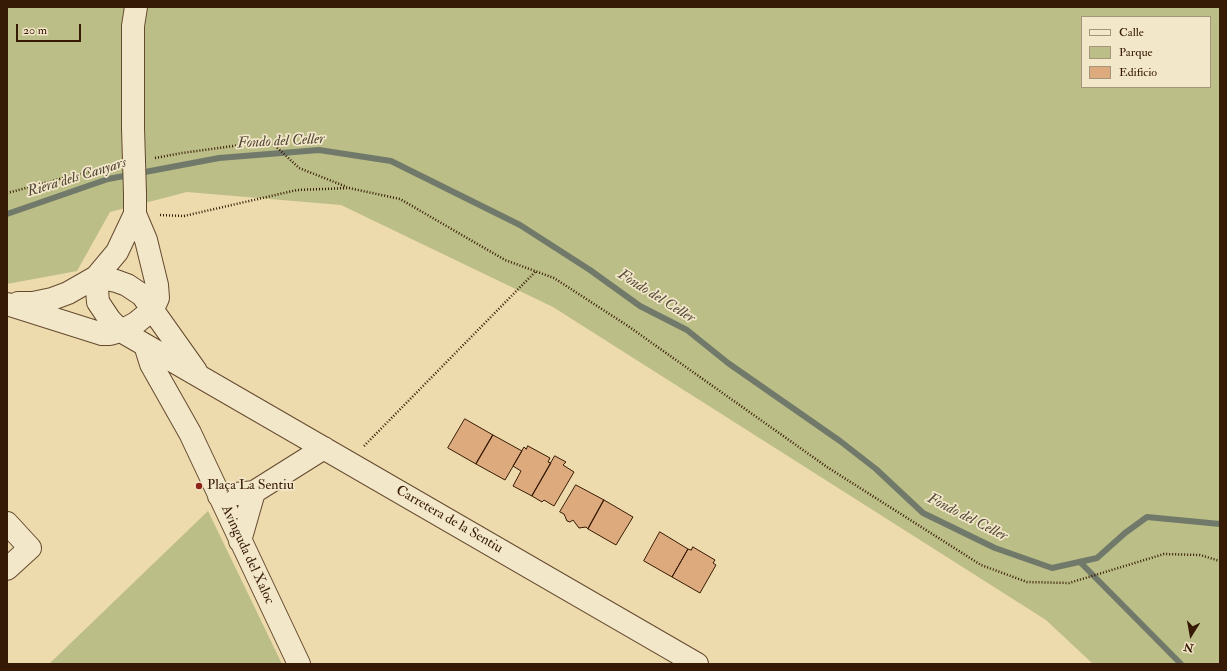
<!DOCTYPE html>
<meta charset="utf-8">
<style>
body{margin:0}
#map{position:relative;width:1227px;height:671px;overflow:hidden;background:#eddaad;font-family:"IM FELL Double Pica",serif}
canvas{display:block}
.frame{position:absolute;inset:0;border:8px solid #361a05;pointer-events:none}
.legend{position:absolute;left:1081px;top:16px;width:130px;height:72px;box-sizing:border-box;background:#f3e7ca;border:1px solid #a7957b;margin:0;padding:5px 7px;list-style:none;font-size:12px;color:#361a05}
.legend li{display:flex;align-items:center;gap:8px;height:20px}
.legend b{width:20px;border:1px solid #a7957b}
.north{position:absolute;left:1171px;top:615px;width:40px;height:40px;-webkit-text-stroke:3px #f3e7ca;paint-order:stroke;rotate:191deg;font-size:11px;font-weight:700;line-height:16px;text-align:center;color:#361a05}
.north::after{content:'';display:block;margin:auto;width:14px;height:18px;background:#361a05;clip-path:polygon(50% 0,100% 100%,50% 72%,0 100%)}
.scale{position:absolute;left:16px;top:24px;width:65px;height:18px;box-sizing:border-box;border:2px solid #361a05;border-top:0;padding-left:5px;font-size:12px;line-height:14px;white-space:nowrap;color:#361a05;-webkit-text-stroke:3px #f3e7ca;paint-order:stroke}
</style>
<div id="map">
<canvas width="1227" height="671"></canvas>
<div class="frame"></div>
<ul class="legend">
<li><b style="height:5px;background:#f3e7ca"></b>Calle</li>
<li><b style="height:11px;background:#bcbe87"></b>Parque</li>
<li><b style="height:11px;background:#ddaa7d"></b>Edificio</li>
</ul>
<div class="north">N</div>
<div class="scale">20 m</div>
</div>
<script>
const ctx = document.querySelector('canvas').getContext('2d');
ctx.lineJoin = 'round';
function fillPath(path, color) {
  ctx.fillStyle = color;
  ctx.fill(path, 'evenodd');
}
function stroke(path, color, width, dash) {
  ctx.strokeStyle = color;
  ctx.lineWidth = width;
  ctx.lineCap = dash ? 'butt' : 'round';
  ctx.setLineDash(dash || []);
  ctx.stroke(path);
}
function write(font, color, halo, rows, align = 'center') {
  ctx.font = font + ' "IM FELL Double Pica",serif';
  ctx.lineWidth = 3.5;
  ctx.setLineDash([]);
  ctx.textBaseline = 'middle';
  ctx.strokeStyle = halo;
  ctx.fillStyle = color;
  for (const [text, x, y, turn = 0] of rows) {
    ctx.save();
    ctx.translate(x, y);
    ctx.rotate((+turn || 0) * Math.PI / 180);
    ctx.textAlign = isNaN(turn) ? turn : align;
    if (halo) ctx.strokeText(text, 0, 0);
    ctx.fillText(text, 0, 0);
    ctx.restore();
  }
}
const green = new Path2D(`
 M7 7H1220V664H1093L1046 620 553 307 341 205 187 192 110 212 77 271 7 284ZM1082 17H1210V87H1082Z
 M208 511 282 664H49Z`);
const stream = new Path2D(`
 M7 214 108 179 219 158 319 150 391 161 520 225 590 270 640 306 687 330 728 363 840 441 876 469 923 513 995 548 1052 568 1097 558 1125 533 1147 517 1220 524
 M1080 562 1181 664`);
const building = new Path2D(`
 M465 419 493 435 476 464 448 448Z
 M493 435 522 451 505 480 476 464Z
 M528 446 550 458 548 462 551 463 532 496 513 486 521 471 513 466 524 447 526 449Z
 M555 456 566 462 563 465 574 472 554 506 544 500 542 502 532 496Z
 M576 485 604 500 588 529 586 527 579 528 573 520 570 522 567 521 564 514 560 512Z
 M604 500 633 517 616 545 588 529Z
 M660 532 688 549 672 577 644 561Z
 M693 547 715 560 713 563 716 565 700 593 672 577 688 549 691 550Z`);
const path = new Path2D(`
 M155 158 182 153 270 141 299 168 347 187
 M7 193 60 179 113 167
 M160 215 184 216 297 190 349 188 400 199 505 260 554 278 628 326 827 467 981 565 1027 582 1069 583 1164 554 1200 555 1220 561
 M364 446 536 271`);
const street = new Path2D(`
 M133 128V26L136 7
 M96 277 98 302 110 320 121 331 697 664
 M96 277 116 281 127 285 142 295 196 371
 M18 303H33L52 299 68 293 96 277 117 252 135 214
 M7 304 102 334H110L121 331 136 323 153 309 158 298 157 285 146 240 135 214V194
 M145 345 151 364 190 433 299 664
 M219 496 254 492 324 448
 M7 523 30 548 7 569
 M240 541 254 492`);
const streetBridge = new Path2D(`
 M133 128 135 194`);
const markers = [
 [199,486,4,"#8f2418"]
];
const poiNames = [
 ["Plaça La Sentiu",207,486]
];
const streetNames = [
 ["Carretera de la Sentiu",449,520,30],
 ["Avinguda del Xaloc",247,555,65]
];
const waterNames = [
 ["Fondo del Celler",281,142,-3],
 ["Riera dels Canyars",77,178,-17],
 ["Fondo del Celler",656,297,32],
 ["Fondo del Celler",967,518,27]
];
fillPath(green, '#bcbe87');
stroke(stream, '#717a6a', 6);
fillPath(building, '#ddaa7d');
stroke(building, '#361a05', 1);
stroke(street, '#644a2f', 24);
stroke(path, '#361a05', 2.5, [1, 2]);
stroke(street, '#f3e7ca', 22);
stroke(streetBridge, '#644a2f', 24, []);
stroke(streetBridge, '#f3e7ca', 22);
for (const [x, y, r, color] of markers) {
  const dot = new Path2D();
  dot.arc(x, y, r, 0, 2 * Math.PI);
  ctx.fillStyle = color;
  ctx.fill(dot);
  stroke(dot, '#f3e7ca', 1.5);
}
write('14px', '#361a05', '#f3e7ca', poiNames, 'left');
write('14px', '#361a05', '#f3e7ca', streetNames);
write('italic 15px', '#544a38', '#f3e7ca', waterNames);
</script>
